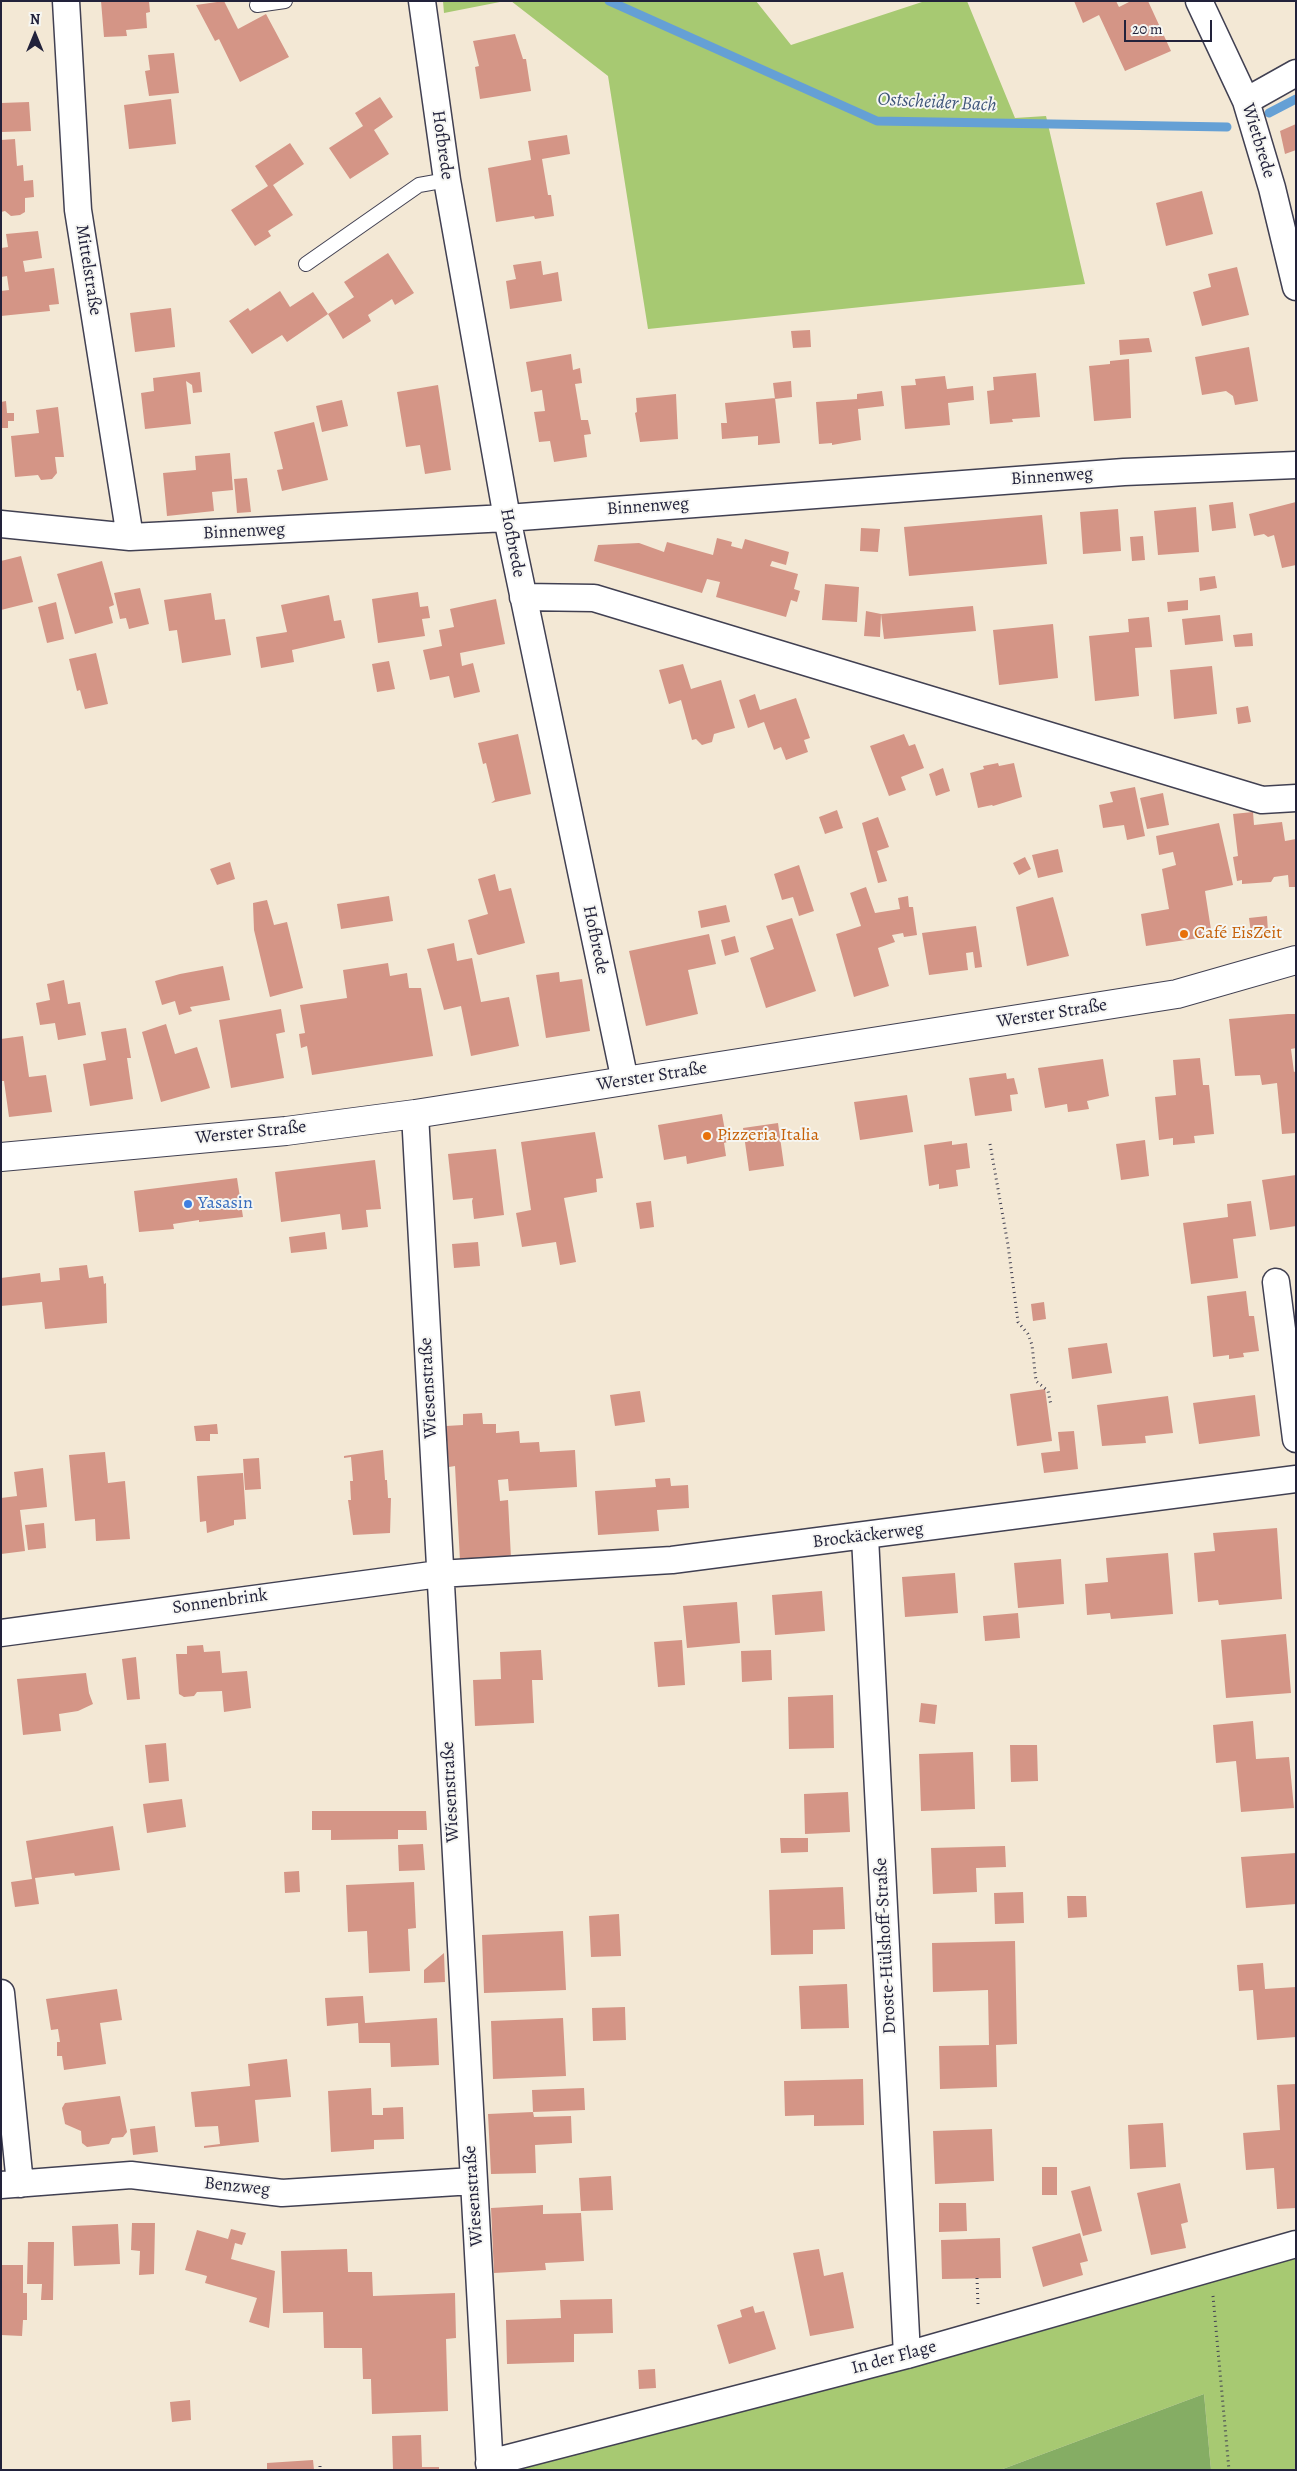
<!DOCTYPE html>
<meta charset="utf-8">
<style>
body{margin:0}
#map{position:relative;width:1297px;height:2471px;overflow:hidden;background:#f3e8d5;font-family:Alegreya,serif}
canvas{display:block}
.frame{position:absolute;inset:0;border:2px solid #22223b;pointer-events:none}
.north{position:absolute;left:10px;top:10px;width:50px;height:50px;-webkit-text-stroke:4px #f6f6f2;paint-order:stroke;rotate:0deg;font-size:14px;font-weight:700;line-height:20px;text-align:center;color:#22223b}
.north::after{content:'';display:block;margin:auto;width:18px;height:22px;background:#22223b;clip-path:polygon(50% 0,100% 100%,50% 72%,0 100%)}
.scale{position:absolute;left:1124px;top:20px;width:88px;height:22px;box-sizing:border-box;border:2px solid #22223b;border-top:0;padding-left:6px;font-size:15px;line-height:18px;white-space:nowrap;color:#22223b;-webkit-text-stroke:4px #f6f6f2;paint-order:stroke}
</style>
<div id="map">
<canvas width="1297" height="2471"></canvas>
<div class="frame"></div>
<div class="north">N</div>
<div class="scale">20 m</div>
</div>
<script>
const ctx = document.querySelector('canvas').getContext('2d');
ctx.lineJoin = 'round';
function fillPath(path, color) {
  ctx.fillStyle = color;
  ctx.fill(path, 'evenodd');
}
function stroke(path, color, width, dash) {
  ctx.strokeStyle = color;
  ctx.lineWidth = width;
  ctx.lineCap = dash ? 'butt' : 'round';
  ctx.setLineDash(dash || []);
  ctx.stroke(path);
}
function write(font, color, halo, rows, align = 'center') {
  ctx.font = font + ' Alegreya,serif';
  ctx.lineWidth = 4;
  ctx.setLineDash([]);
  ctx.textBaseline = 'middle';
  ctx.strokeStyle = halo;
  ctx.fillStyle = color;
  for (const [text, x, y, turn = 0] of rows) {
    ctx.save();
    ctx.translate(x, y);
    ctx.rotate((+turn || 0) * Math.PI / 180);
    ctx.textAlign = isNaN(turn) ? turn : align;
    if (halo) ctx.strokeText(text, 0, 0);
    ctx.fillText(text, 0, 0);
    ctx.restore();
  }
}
const green = new Path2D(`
 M443 1H505L444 13Z
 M511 1H756L791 45 925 1H967L1015 118 1046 116 1085 284 648 329 608 76Z
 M1296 2251V2470H1211L1204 2394 1000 2470H492Z`);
const forest = new Path2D(`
 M1204 2394 1211 2470H1000Z`);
const stream = new Path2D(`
 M609 1 877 121 1227 127
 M1269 113 1296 99`);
const building = new Path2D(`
 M101 1H149L150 12 146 13 147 28 126 30 127 36 104 37Z
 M224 1 238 29 266 14 289 57 240 82 219 39 215 41 196 5Z
 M1074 1H1116L1119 7 1131 1H1148L1171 51 1125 71 1099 15 1083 23Z
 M515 34 523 59H526L531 91 480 99 475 67 479 66 473 41Z
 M174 53 179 93 149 96 145 71 150 70 148 55Z
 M380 97 393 117 374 130 389 154 350 179 329 148 363 126 355 113Z
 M171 99 176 144 129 149 124 105Z
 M29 102 31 131 2 132 1 103Z
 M1296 124V150L1285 154 1280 131Z
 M567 135 570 154 542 159 548 195H551L554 216 535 219 534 216 496 222 488 168 531 160 528 141Z
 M15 139 17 166 23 165 24 181 33 180 34 197 25 198V212L20 215 11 216 5 211 1 212V140Z
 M290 143 304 164 273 185 293 215 268 231 271 236 255 246 231 210 268 186 255 166Z
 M1202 191 1213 234 1166 246 1156 203Z
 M38 231 42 258 23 261 25 272 54 268 59 304 49 305 50 311 1 316V291L9 290 7 276 1 277V248L8 247 6 234Z
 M388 253 414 293 395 305 392 299 368 315 371 321 343 339 328 314 354 297 344 282Z
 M541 261 543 275 558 272 562 301 510 309 506 281 516 279 513 265Z
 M1237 267 1249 315 1202 326 1193 292 1211 287 1208 274Z
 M280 291 290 307 313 292 328 314 287 342 282 335 252 354 229 321 248 308 250 311Z
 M171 308 175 347 135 352 130 313Z
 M810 330 811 347 793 348 791 331Z
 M1149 338 1152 352 1120 355 1119 340Z
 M1249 347 1258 401 1235 405 1233 396 1226 391 1202 395 1195 357Z
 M571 354 573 370 580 368 582 383 575 384 581 420H588L591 434 584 435 587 457 554 462 550 441 539 442 534 412 545 411 542 390 531 392 526 362Z
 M1129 359 1131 418 1094 421 1089 366 1110 364V361Z
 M200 372 202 392 193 393 192 385 186 381 191 424 145 429 141 393 154 391 153 378Z
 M1036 373 1040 417 1012 419 1013 422 990 424 987 391 994 390 993 377Z
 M945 376 947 389 973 386 974 400 948 403 950 425 905 429 901 386 916 385 915 379Z
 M791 381 792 397 775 399 773 383Z
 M438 385 451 470 425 474 420 445 406 447 397 392Z
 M882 391 884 406 858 409 861 440 832 445V443L819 444 816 402 857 399V394Z
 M676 394 678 439 640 442 635 413 637 412 636 398Z
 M775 398 780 443 758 445V436L722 439 721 423H727L725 403Z
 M342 400 348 426 322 432 316 406Z
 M6 401 7 413H14V421H8V428H1V402Z
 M58 407 64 457H55L57 473 52 479 41 480 38 475 15 477 11 436 39 433 36 410Z
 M314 422 328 480 282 491 277 470 283 469 274 432Z
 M230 453 233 490 212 492 214 511 167 516 163 473 196 470 195 456Z
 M247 478 251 512 237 513 234 479Z
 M1233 502 1236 528 1212 531 1209 505Z
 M1296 502V565L1282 568 1274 535 1268 537 1264 534 1254 536 1249 514Z
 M1196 507 1199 552 1158 555 1154 511Z
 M1118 509 1121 551 1083 554 1080 512Z
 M1042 515 1047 564 909 576 904 527Z
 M861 528 880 529 878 552 860 551Z
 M1143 536 1145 560 1132 561 1130 537Z
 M717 538 732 542 731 546 742 549 745 539 789 552 786 565 772 561 770 566 798 574 794 589 800 591 797 602 791 600 786 617 716 597 720 582 707 579 702 593 594 561 598 545 639 543 664 552 667 542 713 555Z
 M21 556 33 602 1 610V561Z
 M102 561 114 605 109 607 113 623 75 634 57 574Z
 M1215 576 1217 588 1200 591 1199 578Z
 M825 584 859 587 857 622 822 620Z
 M140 588 149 624 129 629 126 618 120 619 114 593Z
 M418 592 420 607 428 606 430 618 422 619 425 636 378 643 372 599Z
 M211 593 215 620 225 619 231 655 182 663 177 630 169 631 164 600Z
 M329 595 334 621 341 620 345 638 292 650 294 662 261 668 256 637 287 632 281 605Z
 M496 599 505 644 460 653 462 666 473 663 480 692 454 698 449 676 430 680 423 650 442 646 439 630 454 627 450 609Z
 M1188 600V610L1168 612 1167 602Z
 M56 602 64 639 47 643 38 607Z
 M973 606 976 631 884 639 881 614 880 637 864 636 866 611 881 614Z
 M1220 615 1223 641 1185 645 1182 619Z
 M1149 617 1152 647 1135 648 1139 696 1095 701 1089 636 1129 632 1128 619Z
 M1053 624 1058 678 999 685 993 630Z
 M1252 633 1253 646 1235 647 1233 635Z
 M96 653 108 704 85 709 80 690 77 691 69 659Z
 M389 661 395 689 377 692 372 664Z
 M683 664 691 689 721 680 735 728 714 734 712 742 702 745 696 739 692 740 681 700 669 704 659 670Z
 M1212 666 1217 714 1174 719 1170 670Z
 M755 694 760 710 796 698 810 738 804 740 808 752 786 760 781 747 774 750 764 722 748 728 739 700Z
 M1248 706 1251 722 1238 724 1236 708Z
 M518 734 531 794 491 803 495 800 486 763 483 764 478 743Z
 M904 734 909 746 915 744 924 768 901 777 906 790 889 796 870 746Z
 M998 763 999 766 1014 763 1022 797 993 806 992 805 978 808 970 773 984 769 983 766Z
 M943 768 950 791 936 796 929 774Z
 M1135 787 1145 836 1127 840 1124 825 1103 828 1099 805 1113 802 1110 792Z
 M1163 793 1169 825 1147 829 1140 798Z
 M837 810 843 828 825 834 819 817Z
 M1253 812 1254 825 1282 822 1285 841 1296 839V887H1289L1288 875 1274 877 1271 882 1242 884V880L1237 881 1233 857 1238 856 1233 814Z
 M878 817 889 847 877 851 887 881 878 883 862 823Z
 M1219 823 1233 885 1205 891 1212 936 1146 946 1141 914 1169 909 1162 869 1176 865 1173 852 1159 855 1156 836Z
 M1058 849 1063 872 1038 878 1032 855Z
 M1025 857 1031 869 1019 875 1013 863Z
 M230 862 235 879 217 885 210 869Z
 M799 865 814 911 799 916 793 897 782 900 774 874Z
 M495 874 499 891 511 888 525 943 479 955 477 954 468 920 488 914 478 879Z
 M866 887 875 913 900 909 898 898 908 896 909 907H913L917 935 904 937 903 933 892 935 895 942 878 948 889 986 854 997 836 934 861 926 850 893Z
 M389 896 393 921 341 929 337 904Z
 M1053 897 1069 956 1027 966 1016 907Z
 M267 900 274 925 287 922 303 988 270 997 254 930 253 903Z
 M726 905 730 922 701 928 698 911Z
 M1267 916 1268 932 1251 933 1249 918Z
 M792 918 816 991 766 1008 750 958 774 949 766 926Z
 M976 926 982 967 975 968 973 952 966 953 968 970 929 975 922 933Z
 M709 934 716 964 688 970 698 1014 646 1026 629 951Z
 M735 936 739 952 725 956 721 940Z
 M454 943 457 961 472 958 481 1002 509 997 519 1046 471 1056 461 1006 444 1010 427 949Z
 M388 963 390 976 407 973 409 988H421L433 1056 312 1075 307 1046 301 1048 299 1034 305 1033 300 1005 347 998 343 970Z
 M223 966 230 1000 190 1007 192 1011 179 1015 175 1001 162 1005 155 981 180 974Z
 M559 972 560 982 582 979 590 1031 546 1038 536 975Z
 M64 980 68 1004 80 1002 86 1035 58 1040 55 1023 40 1025 36 1003 50 1000 47 984Z
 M281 1009 285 1032 276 1034 284 1078 231 1088 219 1020Z
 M1288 1014H1296V1048L1291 1049 1294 1072 1296 1071V1133L1282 1134 1277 1083 1262 1085 1260 1075 1235 1076 1229 1019Z
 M166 1024 175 1054 197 1047 210 1088 161 1102 142 1032Z
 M126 1028 131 1058H127L133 1099 90 1106 83 1064 106 1060 101 1032Z
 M23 1036 29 1077 46 1075 52 1112 9 1117 4 1081H1V1039Z
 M1200 1058 1203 1085H1209L1214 1134 1194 1136 1195 1143 1173 1145V1138L1159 1140 1155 1097 1176 1095 1173 1060Z
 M1103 1059 1109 1096 1087 1101 1089 1109 1068 1112 1067 1104 1045 1108 1038 1068Z
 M1006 1073 1007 1079 1014 1078 1018 1094 1010 1095 1012 1111 975 1116 969 1078Z
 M907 1095 913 1132 860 1140 854 1102Z
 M722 1114 727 1142 724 1143 726 1156 687 1164 686 1156 664 1160 658 1125Z
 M778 1123 784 1166 749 1171 743 1128Z
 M595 1132 603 1178 596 1179 597 1192 564 1198 576 1262 560 1265 556 1242 522 1247 516 1213 531 1210 521 1142Z
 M1145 1140 1149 1176 1121 1180 1116 1144Z
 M952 1141V1145L967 1143 970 1168 956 1170 958 1186 939 1189V1184L929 1186 924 1145Z
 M496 1149 504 1215 474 1219 472 1201 473 1198 453 1200 448 1154Z
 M375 1160 381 1209 366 1210 368 1227 342 1230 340 1214 281 1222 275 1172Z
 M1296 1175V1226L1270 1230 1262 1180Z
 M237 1178 243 1217 199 1222V1220L173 1224 174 1229 139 1232 134 1191Z
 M651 1201 654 1227 640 1229 636 1203Z
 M1251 1201 1256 1236 1233 1239 1238 1278 1191 1284 1183 1223 1228 1217 1227 1204Z
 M325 1232 327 1249 291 1253 289 1237Z
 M478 1242 480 1266 454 1268 452 1244Z
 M87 1265 89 1278 103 1276 104 1284 106 1283 107 1323 45 1329 42 1302 1 1306V1278L40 1273 41 1282 60 1280 59 1268Z
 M1246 1291 1249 1316H1254L1259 1351 1243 1353 1244 1357 1229 1359V1355L1213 1357 1207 1296Z
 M1044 1302 1046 1319 1033 1321 1031 1304Z
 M1107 1343 1112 1373 1072 1379 1068 1348Z
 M1045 1389 1052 1441 1017 1446 1010 1394Z
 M640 1391 645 1422 615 1426 610 1395Z
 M1255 1395 1260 1436 1199 1444 1193 1403Z
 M1168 1396 1173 1433 1145 1436 1146 1443 1102 1446 1097 1405Z
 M482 1413 483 1424H496V1433L519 1431 520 1443 539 1442 540 1452 575 1450 577 1487 509 1491 508 1479 498 1480 500 1501 508 1500 511 1558 460 1561 455 1466 449 1467 446 1426 463 1425V1414Z
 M217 1424 218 1434H210V1441H196L194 1426Z
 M1074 1431 1078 1469 1044 1473 1041 1453 1060 1451 1058 1432Z
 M383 1450 385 1480H387L388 1498H391L390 1533 353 1535 348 1500H351L350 1481H353L351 1457 344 1458V1456Z
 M105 1452 108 1483 125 1481 130 1539 96 1541 95 1519 75 1521 69 1455Z
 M259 1458 261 1489 245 1490 243 1459Z
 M43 1468 47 1507 20 1510 25 1551 1 1554V1498L17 1496 14 1472Z
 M243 1473 246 1519 234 1520V1525L207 1533 206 1521 200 1522 197 1476Z
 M670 1478 671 1486 688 1485 689 1508 657 1510 659 1531 598 1535 595 1491 656 1487 655 1479Z
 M44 1523 46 1548 28 1550 25 1525Z
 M1277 1528 1282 1599 1219 1605 1218 1600 1198 1602 1194 1553 1215 1551 1213 1533Z
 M1168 1553 1173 1614 1111 1619 1110 1613 1087 1615 1085 1584 1108 1582 1106 1558Z
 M1061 1559 1064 1604 1018 1608 1014 1563Z
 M955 1573 958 1613 905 1617 902 1577Z
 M822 1591 825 1631 775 1635 772 1595Z
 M737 1602 740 1643 687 1648 683 1606Z
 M1018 1613 1020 1638 985 1641 983 1616Z
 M1286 1634 1291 1693 1226 1698 1221 1640Z
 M682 1640 685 1685 658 1687 654 1642Z
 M203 1645 204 1652 220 1651 222 1673 247 1671 251 1708 224 1712 222 1691 197 1692 194 1696 184 1697 179 1694 176 1654H187V1646Z
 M541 1650 543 1680H532L534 1723 475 1726 473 1680 501 1679 500 1652Z
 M771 1650 772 1680 742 1682 741 1651Z
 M136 1657 140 1699 127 1700 122 1659Z
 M86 1673 89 1693 93 1704 78 1711 59 1714 61 1731 23 1735 17 1679Z
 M833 1695 834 1748 789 1749 788 1697Z
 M921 1703 937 1705 935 1724 919 1722Z
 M1253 1721 1256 1759 1289 1757 1294 1808 1241 1812 1236 1761 1216 1763 1213 1725Z
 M166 1743 169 1781 149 1783 145 1745Z
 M1010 1745H1037L1038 1781 1011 1782Z
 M973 1752 975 1809 921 1811 919 1754Z
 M848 1792 850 1832 805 1834 804 1794Z
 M182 1799 186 1827 147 1833 143 1804Z
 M312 1811H426L427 1830H398V1839L331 1840V1830H312Z
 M113 1826 120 1870 75 1876 74 1873 35 1878 39 1904 15 1907 11 1882 32 1879 26 1841Z
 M780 1838H808V1852L781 1853Z
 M423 1844 425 1870 399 1871 398 1845Z
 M1005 1846 1006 1867 976 1868 977 1892 933 1894 931 1848Z
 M1296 1853V1904L1246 1908 1241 1857Z
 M299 1871 300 1892 285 1893 284 1872Z
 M414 1882 416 1928 408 1929 410 1971 369 1973 367 1931 348 1932 346 1885Z
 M843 1887 845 1929 813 1930V1954L771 1955 769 1890Z
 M1023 1892 1024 1923 995 1924 994 1893Z
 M1067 1896H1086L1087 1917 1068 1918Z
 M619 1914 621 1956 591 1957 589 1916Z
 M563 1931 566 1990 484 1993 482 1935Z
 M1015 1941 1017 2044 996 2045 997 2087 940 2089 939 2046 989 2045 988 1990 933 1992 932 1943Z
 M444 1953 445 1982 424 1983V1970Z
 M1263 1963 1265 1989 1296 1987V2037L1257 2040 1253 1990 1239 1991 1237 1965Z
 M847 1984 849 2028 801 2029 799 1986Z
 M117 1989 122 2020 100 2023 106 2064 64 2070 62 2056H57V2042H60L58 2029 51 2030 46 1999Z
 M363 1996 365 2023 437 2018 439 2065 391 2067 390 2043H359L358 2023 327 2026 325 1998Z
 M625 2007 626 2040 593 2041 592 2008Z
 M563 2018 566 2076 493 2079 491 2021Z
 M287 2059 291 2097 255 2100 259 2142 204 2148V2146L220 2144 218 2126 195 2127 191 2092 250 2086 248 2064Z
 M863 2079 864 2125 814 2126V2115L785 2116 784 2081Z
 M1296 2084V2208L1277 2209 1274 2168 1246 2170 1243 2133 1280 2130 1277 2085Z
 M371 2088 372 2115H383V2108L403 2107 404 2139 374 2140V2149L331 2152 328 2091Z
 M584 2088 585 2110 533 2112 532 2090Z
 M120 2096 127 2132 123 2137 112 2138 109 2144 87 2147 82 2143 81 2131 65 2124 62 2108 65 2103Z
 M533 2112 534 2117 571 2116 572 2143 535 2145 536 2173 491 2174 488 2114Z
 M1163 2123 1166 2167 1130 2169 1128 2125Z
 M155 2126 158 2152 133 2155 130 2129Z
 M992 2129 994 2181 935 2184 933 2131Z
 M1042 2167H1057V2195H1042Z
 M611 2176 613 2210 581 2211 579 2178Z
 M1180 2183 1188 2222 1181 2224 1186 2248 1151 2255 1137 2193Z
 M1090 2186 1102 2231 1083 2236 1071 2191Z
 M939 2203H966L967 2231 939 2232Z
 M543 2205V2214L581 2213 584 2261 545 2263 546 2270 494 2273 491 2208Z
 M132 2223H155L154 2274 139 2275 140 2251 131 2250Z
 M118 2224 120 2264 74 2266 72 2226Z
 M231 2229 246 2233 242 2245 235 2243 231 2259 275 2271 269 2328 249 2322 257 2298 205 2283 207 2276 185 2270 197 2230 228 2239Z
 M1080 2233 1088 2261 1080 2263 1083 2275 1043 2287 1032 2247Z
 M1000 2238 1001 2278 942 2279 941 2240Z
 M28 2242H54L53 2300H41L42 2284H27Z
 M347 2249 348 2272H372L373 2296 455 2293 456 2338 446 2339 448 2411 372 2414 371 2379H363L362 2348H324L323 2312 283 2313 281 2251Z
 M819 2249 824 2276 843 2272 854 2328 810 2336 793 2253Z
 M1 2265H23V2293H27V2320H23L22 2336 1 2335Z
 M612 2299 613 2333 574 2334V2362L507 2364 506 2320 561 2318 560 2300Z
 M753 2306 755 2313 764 2311 776 2349 729 2364 717 2325 742 2317 740 2310Z
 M655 2369 656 2388 639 2389 638 2370Z
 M190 2400 191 2420 172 2422 170 2402Z
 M421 2435 422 2467H439V2470H393L392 2436Z
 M313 2460 314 2470H267V2463Z`);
const path = new Path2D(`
 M990 1144 1008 1245 1018 1322 1028 1334 1032 1345 1036 1381 1048 1391 1051 1405
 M977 2278 978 2305
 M1213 2296 1229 2470
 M320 2466V2470`);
const lane = new Path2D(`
 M257 5 285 1
 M306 264 419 185 447 180`);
const street = new Path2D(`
 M66 1 78 210 130 537
 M422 1 447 180 507 518 625 1081
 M1199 1 1246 101 1272 188 1296 287
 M1246 101 1296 73
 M1 524 130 537 507 518 1124 472 1296 465
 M523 597 594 598 1262 800 1296 798
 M415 1114 490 2470
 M1276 1282 1296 1439
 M865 1537 907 2355
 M1 1633 439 1574 672 1560 1296 1479
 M1 1993 20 2184
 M1 2185 131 2175 282 2193 473 2181
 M489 2463 907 2355 1296 2244`);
const secondary = new Path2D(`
 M1 1157 286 1131 415 1114 1177 994 1296 960`);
const markers = [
 [1184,934,5,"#e8710a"],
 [707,1136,5,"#e8710a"],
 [188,1204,5,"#3f7fe0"]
];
const streetNames = [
 ["Wietbrede",1258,141,73],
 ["Hofbrede",442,145,82],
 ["Mittelstraße",88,270,81],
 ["Binnenweg",1052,477,-4],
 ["Binnenweg",648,507,-4],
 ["Binnenweg",244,532,-3],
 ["Hofbrede",512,543,79],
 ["Hofbrede",595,940,78],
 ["Werster Straße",1052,1014,-9],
 ["Werster Straße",652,1077,-9],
 ["Werster Straße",251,1133,-6],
 ["Wiesenstraße",429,1388,-93],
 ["Brockäckerweg",868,1536,-7],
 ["Sonnenbrink",220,1602,-8],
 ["Wiesenstraße",451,1792,-93],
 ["Droste-Hülshoff-Straße",886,1946,-93],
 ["Benzweg",237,2187,6],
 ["Wiesenstraße",474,2196,-94],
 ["In der Flage",894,2358,-15]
];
const foodNames = [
 ["Café EisZeit",1194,934],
 ["Pizzeria Italia",717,1136]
];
const shopNames = [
 ["Yasasin",198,1204]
];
const waterNames = [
 ["Ostscheider Bach",937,103,3]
];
fillPath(green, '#a7c972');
fillPath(forest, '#85ad64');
stroke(stream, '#65a0d5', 9);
fillPath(building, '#d49586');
stroke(lane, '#414052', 16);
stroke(street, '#414052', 29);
stroke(secondary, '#414052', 30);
stroke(path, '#414052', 3, [1, 4]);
stroke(lane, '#fff', 14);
stroke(street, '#fff', 26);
stroke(secondary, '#fff', 28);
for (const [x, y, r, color] of markers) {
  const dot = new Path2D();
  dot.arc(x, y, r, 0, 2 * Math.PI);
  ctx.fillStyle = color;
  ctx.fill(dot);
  stroke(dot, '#f6f6f2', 2);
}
write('18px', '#22223b', '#f6f6f2', streetNames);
write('18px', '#c56008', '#f6f6f2', foodNames, 'left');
write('18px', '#366cbe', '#f6f6f2', shopNames, 'left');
write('italic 19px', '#3d5479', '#f6f6f2', waterNames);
</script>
